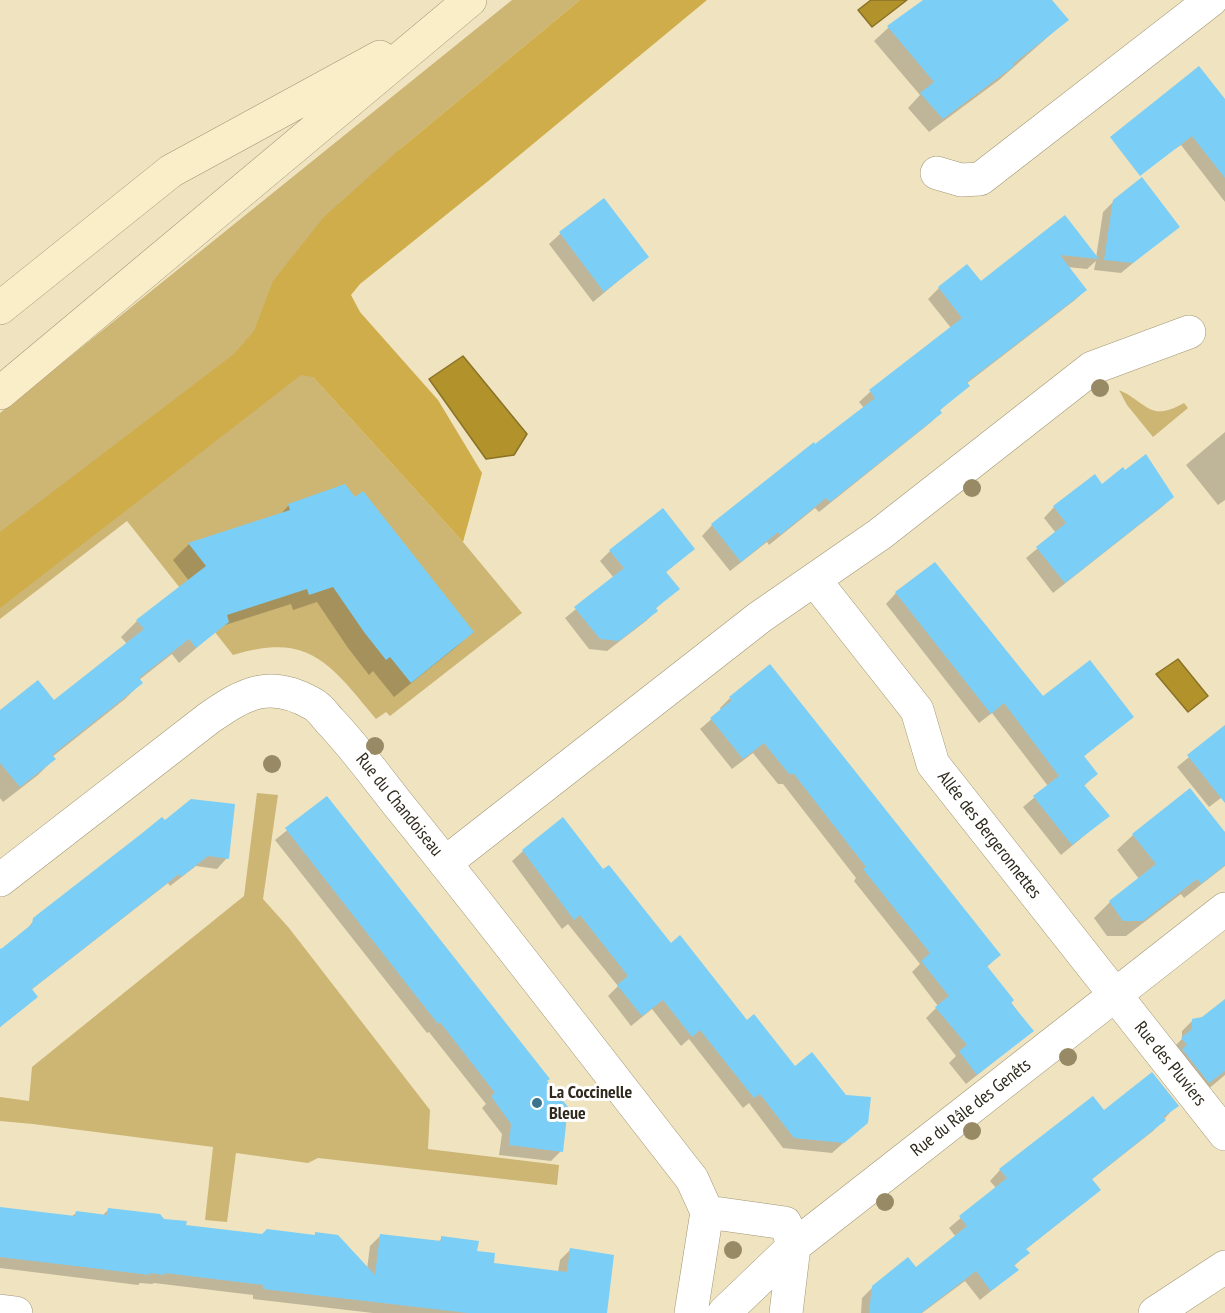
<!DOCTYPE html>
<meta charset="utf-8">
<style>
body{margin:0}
canvas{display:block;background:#efe3c0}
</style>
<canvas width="1225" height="1313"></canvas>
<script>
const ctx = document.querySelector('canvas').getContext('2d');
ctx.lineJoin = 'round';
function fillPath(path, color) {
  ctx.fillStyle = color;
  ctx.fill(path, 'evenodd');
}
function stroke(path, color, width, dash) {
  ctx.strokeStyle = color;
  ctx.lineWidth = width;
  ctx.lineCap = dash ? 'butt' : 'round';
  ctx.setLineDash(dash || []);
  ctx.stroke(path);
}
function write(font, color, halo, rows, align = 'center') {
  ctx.font = font + ' "PT Sans Narrow",sans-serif';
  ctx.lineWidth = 6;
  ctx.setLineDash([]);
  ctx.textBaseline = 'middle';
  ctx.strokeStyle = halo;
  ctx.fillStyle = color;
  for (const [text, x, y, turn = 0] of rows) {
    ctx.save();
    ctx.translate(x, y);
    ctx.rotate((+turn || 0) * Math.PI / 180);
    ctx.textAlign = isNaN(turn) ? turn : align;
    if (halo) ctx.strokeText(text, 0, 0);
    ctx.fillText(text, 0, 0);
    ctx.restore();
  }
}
const green = new Path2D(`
 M512 0H580L400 149 313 377 463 542 522 613 390 716 386 712 376 719C331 665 310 631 233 655L127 521 0 619V413Z
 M1119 390C1147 402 1149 423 1184 403L1188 408 1153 437 1127 405Z
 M257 793 278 795 263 899 289 928 430 1110 428 1149 559 1165 557 1185 318 1158 308 1163 236 1153 227 1222 205 1220 213 1147 33 1124 0 1121V1097L29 1101 32 1067 244 896Z`);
const forest = new Path2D(`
 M580 0H707L487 182 360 284 351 295 360 312 438 400 482 473 463 542 313 377 301 375 0 608V532L234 354 254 331 273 281 324 217 400 149Z`);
const water = new Path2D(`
 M871 0H907L872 27 858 10Z
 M463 356 527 434 514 455 486 459 429 379Z
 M1178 659 1208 696 1188 712 1156 674Z`);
const shadow = new Path2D(`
 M925 0H1051L1067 20 999 80 929 132 908 108 920 95 874 41 888 28Z
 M1225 101V202L1181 145 1175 149 1146 113Z
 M604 200 647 257 593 302 549 244 560 234Z
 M1114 201 1178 226 1121 273 1094 270 1096 261 1087 269 1067 267 1085 290 1075 300 966 384 968 386 939 411 940 413 930 423 819 512 815 508 769 545 767 542 730 571 702 536 712 525 864 408 859 402 870 392 951 328 928 299 939 288 980 283 1065 218 1096 258 1103 212Z
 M1225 432V500L1218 505 1186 465Z
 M1101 486 1172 497 1162 507 1053 593 1026 558 1056 533 1044 518 1054 507Z
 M289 505 472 632 455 648 394 697 373 671 369 675 348 648 317 602 293 610 291 604 222 626 179 663 172 654 139 680 141 683 125 699 52 757 54 759 38 775 3 802 0 798V712L54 702 127 644 121 637 137 621 189 581 173 560 189 544 279 516Z
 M693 549 665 573 678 589 655 609 656 611 646 621 607 651 589 649 565 618 614 578 600 561 610 551Z
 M896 593 1042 698 1132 717 1083 757 1096 774 1084 786 1108 816 1061 855 1023 807 1048 786 992 713 979 723 886 604Z
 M730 698 999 955 986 968 1032 1031 966 1084 949 1063 956 1056 926 1018 938 1006 912 972 920 964 854 881 856 878 783 784H778L753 753 732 769 700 729 721 711 720 708Z
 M1225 727V795L1209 807 1177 767Z
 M327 798 561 1151 551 1161 499 1155 502 1134 482 1108 486 1104 429 1032 427 1033 275 840Z
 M162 819 227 858 217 869 196 866 170 886 168 883 31 990 25 1007 0 1027V952L23 934 34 920Z
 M1225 834V866L1184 898 1181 894 1126 936H1107L1094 918 1110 902 1139 879 1117 850 1133 835Z
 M523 851 603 871 670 945 795 1068 845 1096 867 1122 832 1153 783 1148 749 1103 743 1108 689 1039 681 1046 652 1009 631 1026 608 996 618 986 568 924 562 929 512 861Z
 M1225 1001V1075L1206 1091 1172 1049 1182 1039V1031L1192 1021 1202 1019Z
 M1093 1098 1104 1112 1177 1105 1153 1131 1091 1180 1088 1200 1025 1250 1028 1253 1014 1266 1017 1270 980 1300 965 1281 922 1313H861L862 1298 873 1287 916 1269 956 1237 949 1228 996 1188 990 1181 1000 1170Z
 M0 1209 71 1217 76 1213 102 1216 108 1210 163 1220 185 1226 262 1236H313L316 1234 367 1269 370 1246 381 1235 438 1242 442 1238 475 1252 492 1264 558 1272 560 1260 570 1250 604 1313H373L253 1299V1295L154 1283 152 1284 140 1283 138 1285 0 1268Z`);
const building = new Path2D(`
 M923 0H1052L1069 20 1013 64 1014 66 943 119 920 93 934 82 887 26Z
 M1199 66 1225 99V178L1192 136 1140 176 1110 137Z
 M1142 177 1180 227 1133 263 1104 260 1113 200Z
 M604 198 649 257 604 292 559 232Z
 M1065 215 1099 259 1060 255 1087 290 967 382 970 386 940 410 942 413 830 502 826 498 780 535 778 532 741 562 711 524 814 442 815 444 875 398 869 390 962 318 938 287 967 264 981 281Z
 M1146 454 1174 497 1065 583 1036 547 1066 523 1053 506 1095 474 1102 484 1123 467 1125 470Z
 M345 484 355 497 363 491 474 632 411 683 390 657 386 660 364 632 333 587 309 595 307 589 227 615 229 622 196 648 189 639 139 678 143 683 52 755 56 759 20 787 0 763V710L38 680 54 700 144 629 136 620 206 566 188 543 290 510 288 504Z
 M663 508 695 549 666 572 680 589 656 608 658 611 619 641 600 639 574 607 624 568 609 550Z
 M935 562 1043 696 1090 660 1134 717 1084 756 1098 774 1084 785 1110 816 1072 845 1033 796 1059 776 1004 703 991 714 895 592Z
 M770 664 1001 955 987 966 1014 1000 1011 1003 1034 1031 977 1075 959 1051 967 1045 935 1007 949 996 921 961 930 953 863 869 866 867 794 774H789L764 743 743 759 710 718 732 700 729 697Z
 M1225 725V803L1187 755Z
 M1190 788 1225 832V865L1201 884 1197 879 1143 921H1123L1109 901 1156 864 1132 834Z
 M327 796 550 1079 547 1081 568 1107 563 1152 509 1145 511 1124 491 1096 495 1093 440 1022 438 1024 285 828Z
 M191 799 235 804 229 859 208 856 181 877 179 874 32 989 38 997 0 1027V948L1 949 32 924 33 918 141 834 162 817 165 820Z
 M563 817 603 869 609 865 671 943 680 935 747 1020 754 1014 795 1066 812 1052 846 1095 871 1097 868 1123 844 1143 794 1138 760 1094 754 1098 700 1030 692 1037 663 1000 642 1016 617 985 628 976 580 915 574 920 522 850Z
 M1225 999V1071L1209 1083 1182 1049 1187 1045 1181 1038 1192 1029V1019L1202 1017Z
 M1152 1072 1179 1106 1163 1117 1166 1120 1092 1179 1101 1190 1026 1249 1030 1253 1014 1265 1019 1270 991 1291 976 1271 921 1313H869L872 1286 908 1257 916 1267 967 1226 959 1216 1007 1178 999 1169 1093 1096 1104 1110Z
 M0 1207 75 1216 76 1211 107 1215 108 1208 160 1214 164 1219 187 1221 186 1225 262 1234 267 1229 315 1235V1232L338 1235 375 1275 380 1234 441 1241V1236L479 1241 477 1251 495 1253 494 1263 567 1272 570 1248 614 1255 607 1313H468L263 1289V1285L165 1273 164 1275 150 1273V1275L0 1257Z`);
const street = new Path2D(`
 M937 173 961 180 980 179 1211 0
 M817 579 824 592 917 710 933 764 1225 1134
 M445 863 760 617 880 534 1092 368 1189 332
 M0 880 209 718C245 693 270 679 313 704 319 707 324 714 329 720 355 747 377 778 401 808 500 930 595 1055 692 1179L707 1212
 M707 1212 785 1223 794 1246 786 1313
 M0 1311 16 1313
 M691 1313 707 1212
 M724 1313 794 1246 1225 909
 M1155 1313 1225 1267`);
const secondary = new Path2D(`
 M0 308 171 171 380 57
 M0 393 470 0`);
const trees = [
 [1100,388],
 [972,488],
 [375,746],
 [272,764],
 [1068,1057],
 [972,1131],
 [885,1202],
 [733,1250]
];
const markers = [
 [537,1103,6,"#3b748e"]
];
const streetNames = [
 ["Rue du Chandoiseau",399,805,51],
 ["Allée des Bergeronnettes",989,835,52],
 ["Rue des Pluviers",1170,1064,51],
 ["Rue du Râle des Genêts",971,1108,-38]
];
const poiNames = [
 ["La Coccinelle",549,1093],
 ["Bleue",549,1114]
];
fillPath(green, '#cdb674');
fillPath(forest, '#cead4a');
fillPath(water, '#b2922a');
stroke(water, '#8a7226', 1.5);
fillPath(shadow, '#0003');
fillPath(building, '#7bcff6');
stroke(street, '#a19675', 34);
stroke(secondary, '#a19675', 34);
stroke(street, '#fff', 33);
stroke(secondary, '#faeec9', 33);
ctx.fillStyle = '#978a64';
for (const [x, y] of trees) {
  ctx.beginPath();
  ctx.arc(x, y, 9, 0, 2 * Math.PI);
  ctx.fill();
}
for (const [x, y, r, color] of markers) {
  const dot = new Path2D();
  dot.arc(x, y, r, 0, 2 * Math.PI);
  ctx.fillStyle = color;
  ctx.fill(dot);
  stroke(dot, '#fff', 2);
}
write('18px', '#2e291c', '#fff', streetNames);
write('bold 18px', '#2e291c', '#fff', poiNames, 'left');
</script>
